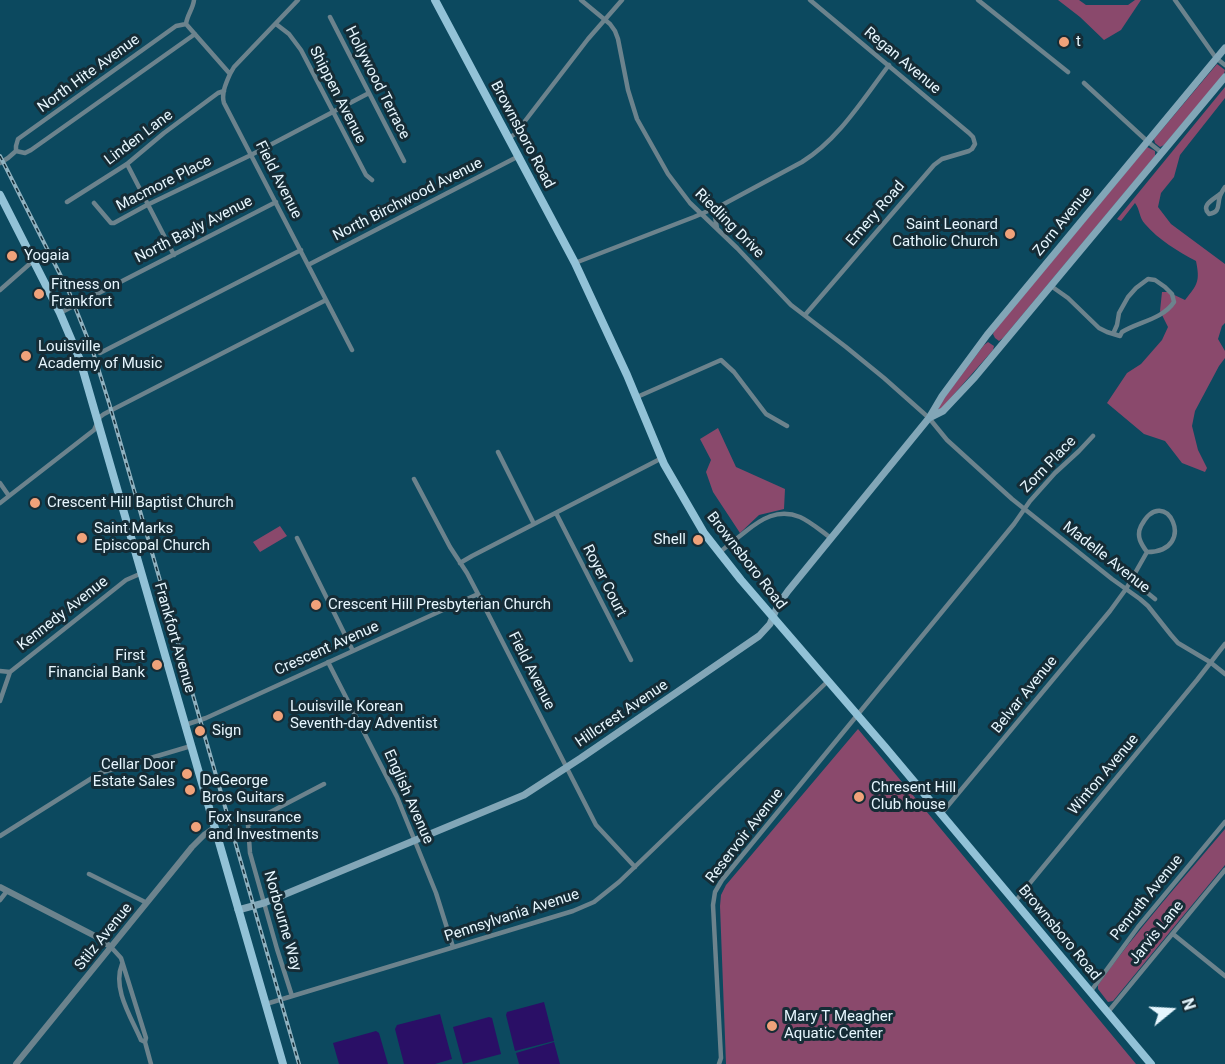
<!DOCTYPE html>
<style>
body{margin:0}
#map{position:relative;width:1225px;height:1064px;overflow:hidden;background:#0c495f;font-family:Roboto,sans-serif}
canvas{display:block}
.north{position:absolute;left:1141px;top:980px;width:60px;height:60px;-webkit-text-stroke:4px #152c36;paint-order:stroke;rotate:72deg;font-size:16px;font-weight:700;line-height:24px;text-align:center;color:#e6f6fe}
.north::after{content:'';display:block;margin:auto;width:21px;height:27px;background:#e6f6fe;clip-path:polygon(50% 0,100% 100%,50% 72%,0 100%)}
</style>
<div id="map">
<canvas width="1225" height="1064"></canvas>
<div class="north">N</div>
</div>
<script>
const ctx = document.querySelector('canvas').getContext('2d');
ctx.lineJoin = 'round';
function fillPath(path, color) {
  ctx.fillStyle = color;
  ctx.fill(path, 'evenodd');
}
function stroke(path, color, width, dash) {
  ctx.strokeStyle = color;
  ctx.lineWidth = width;
  ctx.lineCap = dash ? 'butt' : 'round';
  ctx.setLineDash(dash || []);
  ctx.stroke(path);
}
function write(font, color, halo, rows, align = 'center') {
  ctx.font = font + ' Roboto,sans-serif';
  ctx.lineWidth = 6;
  ctx.setLineDash([]);
  ctx.textBaseline = 'middle';
  ctx.strokeStyle = halo;
  ctx.fillStyle = color;
  for (const [text, x, y, turn = 0] of rows) {
    ctx.save();
    ctx.translate(x, y);
    ctx.rotate((+turn || 0) * Math.PI / 180);
    ctx.textAlign = isNaN(turn) ? turn : align;
    if (halo) ctx.strokeText(text, 0, 0);
    ctx.fillText(text, 0, 0);
    ctx.restore();
  }
}
const green = new Path2D(`
 M1058 0H1079L1086 5H1128L1135 0H1141L1121 30 1104 40 1080 17Z
 M1217 64 1225 70 1224 74 1164 145 1160 147 1155 143 1154 139Z
 M1225 87V98L1180 155 1174 177 1161 193 1158 207 1171 224 1225 264V323L1222 326 1218 339 1225 351V358L1219 366 1195 411 1192 426 1198 450 1207 468 1205 472 1182 463 1165 441 1144 434 1107 403 1127 373 1141 364 1162 340 1168 327 1160 311 1162 292H1168L1185 300C1198 284 1200 281 1196 261 1177 251 1159 240 1145 224 1139 218 1140 209 1135 203L1121 221 1117 219Z
 M1147 147 1155 151V156L1003 338 999 341 995 338 993 334 995 330Z
 M988 342 994 346 993 350 941 409 938 410 939 405 984 345Z
 M718 428 736 467 785 489 784 509 759 515 740 533 713 492 706 472 711 460 700 439Z
 M280 526 287 536 260 552 253 542Z
 M858 729 1136 1064H726L720 906 721 895 726 885Z
 M1225 829V865L1113 1001 1108 1002 1098 989V985C1137 930 1182 880 1225 829Z`);
const water = new Path2D(`
 M544 1002 554 1041 515 1051 506 1015 507 1012Z
 M440 1014 452 1059 435 1064H404L395 1029 397 1025Z
 M489 1017 492 1018 501 1054 463 1064 453 1027Z
 M376 1031 379 1033 388 1064H339L333 1043Z
 M554 1042 560 1064H519L516 1053Z`);
const minor = new Path2D(`
 M194 0C193 9 187 15 186 24L230 74C226 83 221 94 224 103L352 350
 M581 0 610 24 615 31 618 39 628 90 637 119 668 174 690 203 737 248 791 305 846 347 884 378 929 418 947 440 1012 499 1112 579 1140 599 1148 606 1171 635 1178 643 1210 662 1225 674
 M978 0 1068 72
 M1175 0 1216 58 1225 65
 M330 17 404 161
 M186 24 176 26 18 139 16 146V151L25 153 31 150 195 34
 M276 24 289 34 301 50 366 175 372 180
 M230 74 234 67 298 0
 M1084 83 1147 141 1162 153
 M509 138 515 134 588 39 622 0
 M0 163 8 158 16 151
 M127 164 174 255
 M1220 194C1214 199 1200 205 1209 214 1221 212 1217 205 1220 196 1221 193 1223 190 1225 187
 M67 202 127 164 164 133 218 93 224 91
 M94 203 111 223H114L147 205 251 155 369 93
 M717 228 715 217 718 207
 M575 263 694 217 722 205 802 162C839 139 863 99 889 65
 M308 265 519 156
 M1051 286 1068 298 1099 328 1107 332 1120 336 1122 332C1138 322 1163 319 1174 302L1172 294 1165 287 1155 280 1148 279 1136 288 1128 297 1119 313 1117 325 1113 334
 M0 290 33 261
 M60 313 276 202
 M805 315 934 165 942 159 969 151 972 149 975 144 973 137 969 133 810 0
 M100 353 301 250
 M637 397 721 360 734 372 766 414 787 426
 M498 452 534 524
 M414 479 450 547 467 573 478 594 596 825 635 867
 M0 483 9 496
 M0 503 94 430 100 417 104 414 326 300
 M556 513 631 660
 M297 538 353 651
 M719 553C727 546 736 539 745 532 761 519 778 508 800 517 811 522 821 531 831 538
 M1098 553 1155 599
 M460 563 472 556 662 458
 M328 662 397 797 436 893 453 947
 M0 671 10 672 126 580 142 573
 M0 701 10 672
 M185 725 206 718 478 594
 M941 814 1110 611 1126 589 1147 552C1141 544 1136 536 1141 526 1165 480 1200 552 1147 552
 M0 836 100 773 191 746
 M89 874 147 903
 M0 900 7 891
 M1015 902 1025 889 1197 680 1225 644
 M1173 934 1225 976
 M111 947 121 958 146 1038 145 1042 151 1064
 M122 964C112 988 131 1017 141 1040L145 1042
 M1091 991 1138 927 1225 822
 M292 996 277 949 250 853 248 825 255 820 324 784
 M266 1004 573 911 594 902 619 882 828 681
 M1108 1012 1225 870
 M719 1064 721 1058 713 905 715 892 722 880 1014 524 1030 501 1055 473 1079 451 1093 436`);
const tertiary = new Path2D(`
 M0 887 95 936 111 947
 M16 1064 192 847 204 835 214 828`);
const secondary = new Path2D(`
 M929 418 943 411 975 377 1225 77
 M238 910 264 903 524 795 581 758 759 636 770 624 778 605 788 591 929 418 942 396 987 335 1225 48`);
const primary = new Path2D(`
 M435 0 575 263 627 375 664 464 704 533 741 580 885 747 1151 1064
 M0 195 60 313 80 360 283 1064`);
const rail = new Path2D(`
 M0 156 69 292 93 352 109 403 299 1064`);
const markers = [
 [1064,42,6,"#f0a27a"],
 [1010,234,6,"#f0a27a"],
 [12,256,6,"#f0a27a"],
 [39,294,6,"#f0a27a"],
 [26,356,6,"#f0a27a"],
 [35,503,6,"#f0a27a"],
 [82,538,6,"#f0a27a"],
 [698,540,6,"#f0a27a"],
 [316,605,6,"#f0a27a"],
 [157,665,6,"#f0a27a"],
 [278,716,6,"#f0a27a"],
 [200,731,6,"#f0a27a"],
 [187,774,6,"#f0a27a"],
 [190,790,6,"#f0a27a"],
 [859,797,6,"#f0a27a"],
 [196,827,6,"#f0a27a"],
 [772,1026,6,"#f0a27a"]
];
const poiNames = [
 ["t",1076,42],
 ["Saint Leonard",998,225,"right"],
 ["Catholic Church",998,242,"right"],
 ["Yogaia",24,256],
 ["Fitness on",51,285],
 ["Frankfort",51,302],
 ["Louisville",38,347],
 ["Academy of Music",38,364],
 ["Crescent Hill Baptist Church",47,503],
 ["Saint Marks",94,529],
 ["Episcopal Church",94,546],
 ["Shell",686,540,"right"],
 ["Crescent Hill Presbyterian Church",328,605],
 ["First",145,656,"right"],
 ["Financial Bank",145,673,"right"],
 ["Louisville Korean",290,707],
 ["Seventh-day Adventist",290,724],
 ["Sign",212,731],
 ["Cellar Door",175,765,"right"],
 ["Estate Sales",175,782,"right"],
 ["DeGeorge",202,781],
 ["Bros Guitars",202,798],
 ["Chresent Hill",871,788],
 ["Club house",871,805],
 ["Fox Insurance",208,818],
 ["and Investments",208,835],
 ["Mary T Meagher",784,1017],
 ["Aquatic Center",784,1034]
];
const streetNames = [
 ["Regan Avenue",902,61,40],
 ["North Hite Avenue",89,74,-36],
 ["Hollywood Terrace",377,83,63],
 ["Shippen Avenue",337,95,63],
 ["Brownsboro Road",522,135,62],
 ["Linden Lane",139,138,-37],
 ["Field Avenue",278,180,63],
 ["Macmore Place",164,184,-27],
 ["North Birchwood Avenue",408,200,-27],
 ["Emery Road",876,214,-49],
 ["Zorn Avenue",1063,222,-51],
 ["Riedling Drive",729,224,45],
 ["North Bayly Avenue",194,230,-27],
 ["Zorn Place",1049,465,-46],
 ["Madelle Avenue",1106,558,38],
 ["Brownsboro Road",746,561,52],
 ["Royer Court",604,581,63],
 ["Kennedy Avenue",63,614,-38],
 ["Frankfort Avenue",174,638,74],
 ["Crescent Avenue",327,649,-24],
 ["Field Avenue",531,671,63],
 ["Belvar Avenue",1025,695,-51],
 ["Hillcrest Avenue",622,714,-34],
 ["Winton Avenue",1104,775,-50],
 ["English Avenue",408,797,66],
 ["Reservoir Avenue",745,836,-52],
 ["Penruth Avenue",1147,898,-51],
 ["Pennsylvania Avenue",512,916,-18],
 ["Norbourne Way",282,921,74],
 ["Brownsboro Road",1059,933,50],
 ["Jarvis Lane",1157,933,-51],
 ["Stilz Avenue",104,937,-51]
];
fillPath(green, '#8a496c');
fillPath(water, '#2a0f66');
stroke(minor, '#6c838d', 4.5);
stroke(tertiary, '#6c838d', 6);
stroke(secondary, '#82a6b7', 7);
stroke(primary, '#92c2d7', 8);
stroke(rail, '#8fb1bf', 4);
stroke(rail, '#152c36', 1.5, [4.5]);
for (const [x, y, r, color] of markers) {
  const dot = new Path2D();
  dot.arc(x, y, r, 0, 2 * Math.PI);
  ctx.fillStyle = color;
  ctx.fill(dot);
  stroke(dot, '#152c36', 2);
}
write('15px', '#e6f6fe', '#152c36', poiNames, 'left');
write('15px', '#e6f6fe', '#152c36', streetNames);
</script>
